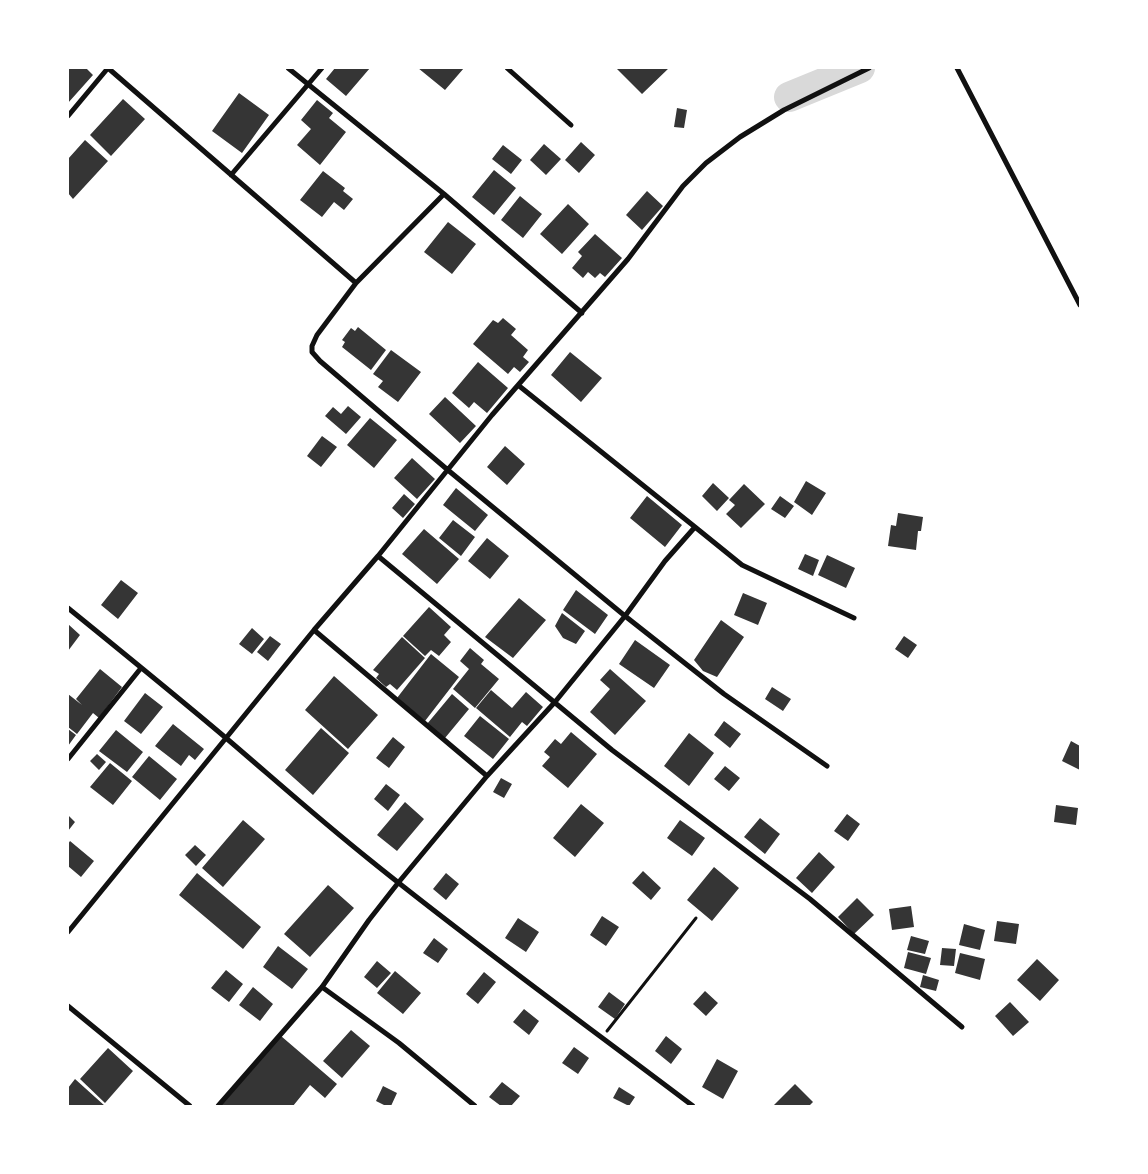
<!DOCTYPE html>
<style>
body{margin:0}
#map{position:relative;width:1148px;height:1174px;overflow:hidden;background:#fff;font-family:"Fira Sans",sans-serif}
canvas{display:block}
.frame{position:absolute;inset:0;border:69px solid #fff;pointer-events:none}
</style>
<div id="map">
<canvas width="1148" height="1174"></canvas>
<div class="frame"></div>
</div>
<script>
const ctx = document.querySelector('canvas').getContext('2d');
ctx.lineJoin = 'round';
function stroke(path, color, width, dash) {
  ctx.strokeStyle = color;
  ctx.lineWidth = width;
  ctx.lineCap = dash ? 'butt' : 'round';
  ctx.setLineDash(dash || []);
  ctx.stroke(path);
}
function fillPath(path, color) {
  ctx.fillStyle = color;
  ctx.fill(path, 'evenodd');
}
const river = new Path2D(`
 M789 97 860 68`);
const building = new Path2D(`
 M68 68H86L93 75 68 103Z
 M335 68H370L346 96 326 79Z
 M418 68H464L445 90Z
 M616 68H669L642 94Z
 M239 93 269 115 242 153 212 131Z
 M123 99 145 119 111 156 90 135Z
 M317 100 333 113 329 118 346 132 320 165 297 145 311 129 301 120Z
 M677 108 687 110 684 128 674 127Z
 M85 140 108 161 73 199 68 193V159Z
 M581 142 595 155 579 173 565 160Z
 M544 144 561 159 546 175 530 160Z
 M503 145 522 160 511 174 492 159Z
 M494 170 516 188 494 215 472 197Z
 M323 171 345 188 343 191 353 199 344 210 334 202 322 217 300 200Z
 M647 191 663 206 642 230 626 215Z
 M520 196 542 214 523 238 501 220Z
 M568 204 589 224 562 254 540 234Z
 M448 222 476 244 452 274 424 252Z
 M595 234 622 258 605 277 600 273 595 278 588 272 583 278 572 268 582 256 578 252Z
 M503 318 516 329 511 335 528 350 523 357 529 362 520 372 514 367 508 374 473 344 493 320 498 323Z
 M358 327 386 350 371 370 342 347 345 342 342 340 351 328 355 331Z
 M391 350 421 372 398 402 378 387 383 381 373 374Z
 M570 352 602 378 581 402 551 375Z
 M478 362 508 388 487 413 474 402 469 408 452 393Z
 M445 397 476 426 460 443 429 414Z
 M348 406 361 417 346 434 325 416 333 407 341 414Z
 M370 418 397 440 374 468 347 445Z
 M322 436 337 447 321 467 307 456Z
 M505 446 525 464 507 485 487 467Z
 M412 458 435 479 417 499 394 478Z
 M806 481 826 493 812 515 794 502Z
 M713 483 729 498 717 511 702 496Z
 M744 484 765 504 741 528 726 514 735 505 729 500Z
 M456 488 488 515 475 531 443 505Z
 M404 494 415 504 403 518 392 508Z
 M647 496 682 525 665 547 630 518Z
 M780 496 794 506 785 518 771 509Z
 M898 513 923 517 921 531H918L916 550 888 546 891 525 896 526Z
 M453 520 475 537 461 556 439 538Z
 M424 529 459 559 437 584 402 554Z
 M487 538 509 556 490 579 468 561Z
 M805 554 819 560 813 576 798 569Z
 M827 555 855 568 846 588 818 575Z
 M121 580 138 593 118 619 101 605Z
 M576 590 608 615 595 634 563 610Z
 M743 593 767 603 758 625 734 615Z
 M519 598 546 620 513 658 485 637Z
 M429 607 451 627 444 635 451 642 439 656 431 650 425 656 403 636Z
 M562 613 585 631 576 644 563 638 555 626Z
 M721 620 744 637 717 677 703 671 694 660Z
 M68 624 80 635 68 651Z
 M252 628 264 639 252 654 239 644Z
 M270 636 281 644 268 661 257 652Z
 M904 636 917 645 908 658 895 649Z
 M402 637 425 658 397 690 390 684 386 687 376 678 379 674 373 670Z
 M635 640 670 665 654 688 619 664Z
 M470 648 484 660 481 664 499 679 475 708 453 689 469 669 460 661Z
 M431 654 459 677 425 721 397 698Z
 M100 669 122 687 99 718 93 713 77 734 68 727V694L82 705 76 699Z
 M610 669 646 701 615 735 590 712 610 689 600 680Z
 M334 676 378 715 348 749 305 710Z
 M772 687 791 699 783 711 765 699Z
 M491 690 512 708 526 692 543 707 527 726 522 722 510 737 476 708Z
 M145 693 163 707 141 734 124 721Z
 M452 694 469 709 445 738 427 724Z
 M480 716 509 739 493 759 464 736Z
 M724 721 741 734 730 748 714 735Z
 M173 724 204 749 195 760 189 755 181 766 155 746Z
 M321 728 349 753 313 795 285 770Z
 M68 729 76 735 68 746Z
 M116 730 143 752 127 772 99 751Z
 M571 732 597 754 568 788 542 766 550 757 544 752 555 739 561 744Z
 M689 733 714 753 689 786 664 766Z
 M393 737 405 747 389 768 376 758Z
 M1071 741 1080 746V770L1062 761Z
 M97 754 106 762 99 770 90 761Z
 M149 756 177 779 160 800 132 777Z
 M110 763 132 781 113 805 90 787Z
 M725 766 740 778 729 791 714 779Z
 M501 778 512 784 504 798 493 792Z
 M386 784 400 795 388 811 374 799Z
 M405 802 424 819 397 851 377 835Z
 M581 804 604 823 575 857 553 838Z
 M1056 805 1078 808 1076 825 1054 822Z
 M847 814 860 824 848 841 834 831Z
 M68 815 75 822 68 831Z
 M760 818 780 834 765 854 744 837Z
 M243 820 265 839 223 887 202 868Z
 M680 820 705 838 692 856 667 838Z
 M70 841 94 861 81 877 68 866V844Z
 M195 845 206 855 196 866 185 855Z
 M819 852 835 867 812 893 796 878Z
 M714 867 739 888 712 921 687 900Z
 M643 871 661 888 651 900 632 883Z
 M197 873 261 927 243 949 179 895Z
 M446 873 459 884 446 900 433 889Z
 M328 885 354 908 310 957 284 934Z
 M857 898 874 915 854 934 838 917Z
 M911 906 914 927 892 930 889 909Z
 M602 916 619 927 606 946 590 935Z
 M518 918 539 932 526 952 505 938Z
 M997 921 1019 924 1016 944 994 941Z
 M964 924 985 930 980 950 959 945Z
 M911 936 929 941 925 954 907 950Z
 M434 938 448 949 438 963 423 953Z
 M278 946 308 969 292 989 263 967Z
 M942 948 956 949 954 966 940 965Z
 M908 952 931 958 926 974 904 968Z
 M960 953 985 959 980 980 955 973Z
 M1037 959 1059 980 1040 1001 1017 980Z
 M377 961 391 973 377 988 364 977Z
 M226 970 243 984 229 1002 211 988Z
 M395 971 421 993 403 1014 377 993Z
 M484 972 496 982 478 1004 466 994Z
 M923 975 939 980 936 991 920 987Z
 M253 987 273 1004 260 1021 239 1005Z
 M705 991 718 1003 706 1016 693 1004Z
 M609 992 625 1004 615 1019 598 1007Z
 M1010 1002 1029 1022 1013 1036 995 1016Z
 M524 1009 539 1021 529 1035 513 1022Z
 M351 1030 370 1046 342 1078 323 1061Z
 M281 1036 337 1084 325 1098 310 1085 293 1106H220Z
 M666 1036 682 1049 671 1064 655 1051Z
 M574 1047 589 1058 578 1074 562 1063Z
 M108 1048 133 1071 105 1103 80 1079Z
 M717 1059 738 1071 723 1099 702 1087Z
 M75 1079 105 1106H68V1088Z
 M502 1082 520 1096 511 1106H501L489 1097Z
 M795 1084 813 1102 809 1106H773Z
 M383 1086 397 1093 391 1106H386L376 1101Z
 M619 1087 635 1097 629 1106 613 1098Z`);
const path = new Path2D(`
 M607 1031 696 918`);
const minor = new Path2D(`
 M108 68 356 283
 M288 68 444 194 582 313
 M507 68 571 125
 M957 68 1080 305
 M68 116 108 68
 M231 175 322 68
 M444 194 356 283 317 335 312 346V352L320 361 449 471 625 616 724 694 827 766
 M518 385 695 527
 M378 556 612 750 810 899 962 1027
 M68 608C121 651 174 694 226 738 274 779 321 821 370 860 475 945 585 1024 693 1106
 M314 630 487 776
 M68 759 141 668
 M68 932 314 630 378 556 492 415 628 259 683 186 706 163 740 137 784 110 869 68
 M322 987 399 1043 475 1106
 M68 1006 190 1106
 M218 1106 322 987 369 920 398 883 487 776 555 702 625 616 665 561 695 527 742 565 854 618`);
stroke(river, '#d9d9d9', 30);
fillPath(building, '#353535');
stroke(path, '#111', 3);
stroke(minor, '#111', 5);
</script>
